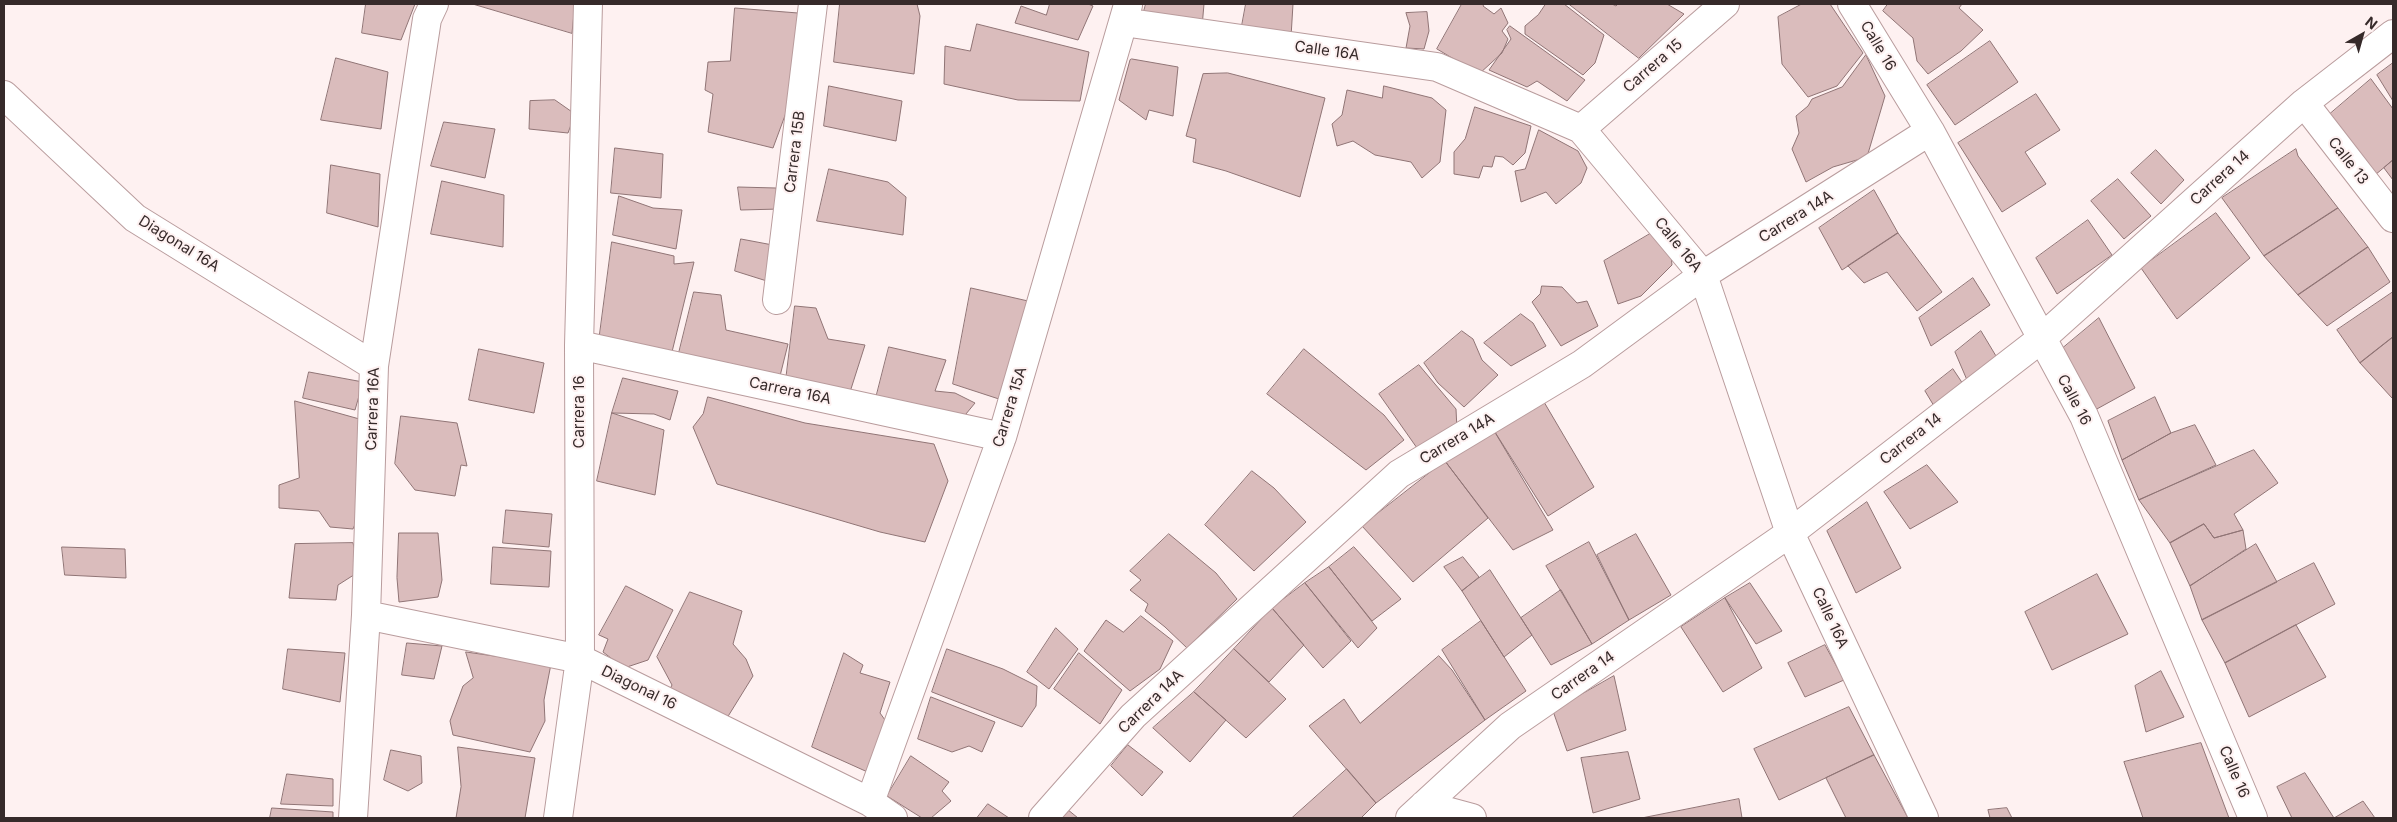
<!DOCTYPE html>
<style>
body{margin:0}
#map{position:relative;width:2397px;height:822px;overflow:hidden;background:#fef1f1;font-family:Inter,sans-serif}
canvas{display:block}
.frame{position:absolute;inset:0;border:5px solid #362a2a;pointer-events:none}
.north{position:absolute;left:2337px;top:10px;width:50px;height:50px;-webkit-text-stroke:4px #fef1f1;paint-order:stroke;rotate:38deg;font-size:14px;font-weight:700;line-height:20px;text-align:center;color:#362a2a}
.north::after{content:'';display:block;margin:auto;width:18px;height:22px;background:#362a2a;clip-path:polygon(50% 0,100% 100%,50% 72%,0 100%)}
</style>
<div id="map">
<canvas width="2397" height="822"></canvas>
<div class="frame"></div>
<div class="north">N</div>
</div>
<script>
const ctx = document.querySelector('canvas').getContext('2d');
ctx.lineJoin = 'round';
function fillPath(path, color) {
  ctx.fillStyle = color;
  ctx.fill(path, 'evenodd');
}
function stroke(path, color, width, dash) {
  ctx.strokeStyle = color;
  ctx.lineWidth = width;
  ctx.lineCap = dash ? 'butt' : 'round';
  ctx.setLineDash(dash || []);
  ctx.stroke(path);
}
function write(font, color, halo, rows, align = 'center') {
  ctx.font = font + ' Inter,sans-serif';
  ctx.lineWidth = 4;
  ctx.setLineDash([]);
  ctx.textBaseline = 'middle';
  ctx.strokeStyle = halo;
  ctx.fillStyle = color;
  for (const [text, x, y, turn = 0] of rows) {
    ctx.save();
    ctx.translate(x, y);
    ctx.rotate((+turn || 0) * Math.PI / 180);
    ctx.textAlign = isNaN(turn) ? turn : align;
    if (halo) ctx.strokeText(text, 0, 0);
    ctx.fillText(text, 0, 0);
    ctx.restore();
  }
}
const building = new Path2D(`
 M366 4H415L401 40 362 33Z
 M473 4H575L572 33Z
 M840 4H917L920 16 914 74 834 62Z
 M1050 4H1088L1093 6 1078 40 1015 23 1021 6 1046 15Z
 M1146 4H1204L1202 27 1143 15Z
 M1246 4H1293L1291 37 1241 31Z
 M1462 4H1484L1483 6 1494 14 1501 8 1508 23 1502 31 1508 39 1502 53 1479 74 1437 49Z
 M1546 4H1564L1604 35 1595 63 1583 75 1525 34V26L1538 15Z
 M1569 4H1612L1616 6 1618 4H1667L1684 14 1639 58Z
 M1802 4H1830L1863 53 1837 86 1808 97 1782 64 1778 17Z
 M1888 4H1962L1959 8 1983 30 1961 51 1928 74 1917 61 1913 38 1883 11Z
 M735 8 798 13 797 83 773 148 708 132 713 94 705 90 708 62 730 61Z
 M1427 12 1429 31 1424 49 1406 48 1410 26 1406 13Z
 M977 24 1089 52 1080 101 1018 100 944 84 945 46 970 51Z
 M1510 26 1585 80 1567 101 1537 81 1527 87 1489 70 1511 39 1507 30Z
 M1990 41 2018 82 1955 125 1927 85Z
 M1866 55 1885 96 1867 157 1833 167 1806 182 1792 149 1799 133 1796 116 1808 106 1812 99 1842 87Z
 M336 58 388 72 381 129 321 120Z
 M1132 59 1178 67 1173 116 1149 110 1146 120 1119 100 1130 60Z
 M2393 63V101L2377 75Z
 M1228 73 1325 98 1300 197 1226 171 1193 162 1196 139 1186 136 1203 74Z
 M2371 79 2393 109V160L2375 175 2330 114Z
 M829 86 902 101 896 141 824 126Z
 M1384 86 1432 98 1446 110 1440 162 1422 178 1411 162 1375 155 1353 141 1337 146 1332 124 1342 115 1347 90 1382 98Z
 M2036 94 2060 130 2025 152 2046 184 2002 212 1958 143Z
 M555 100 575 114 568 133 529 129 530 101Z
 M1475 107 1531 126 1525 153 1513 165 1503 157 1495 156 1492 167 1483 166 1479 178 1454 174V152L1465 139Z
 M444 122 495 129 485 178 431 166Z
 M1539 130 1578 151 1587 168 1581 183 1556 204 1546 192 1521 202 1515 171 1525 169Z
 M615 148 663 154 661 198 611 193Z
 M2296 149 2298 156 2338 208 2264 256 2222 198Z
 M2156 150 2184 180 2161 204 2131 173Z
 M2393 160V180L2384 168Z
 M331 165 380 174 378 227 327 213Z
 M829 169 888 182 906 197 903 235 817 221Z
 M2118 179 2151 216 2124 239 2091 201Z
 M442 181 504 195 503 247 431 234Z
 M738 187 776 188 780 209 741 210Z
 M1874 190 1898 233 1842 270 1819 228Z
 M619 196 653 208 682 210 676 249 613 235Z
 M2338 208 2368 247 2298 295 2264 256Z
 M2216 213 2250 258 2177 319 2141 268Z
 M2088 220 2112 255 2057 294 2036 258Z
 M1655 231 1671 255 1672 265 1641 296 1618 304 1604 261Z
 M1898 233 1942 292 1917 311 1887 272 1864 283 1848 266Z
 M741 239 778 246 770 282 735 271Z
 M612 242 674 256V264L694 262 671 356 599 341Z
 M2368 247 2390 282 2327 326 2298 295Z
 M1973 278 1990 305 1931 346 1919 318Z
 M1542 286 1562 287 1577 303 1587 301 1598 326 1561 346 1532 302 1540 294Z
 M971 288 1028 301 1002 400 953 384Z
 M694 292 721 295 726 330 788 344 779 380 678 357Z
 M2393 292V337L2360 363 2337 330Z
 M795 306 816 308 828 339 865 345 850 392 786 380Z
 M1521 314 1533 323 1546 346 1511 366 1484 343Z
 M2099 318 2135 388 2095 410 2063 348Z
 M1462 331 1473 339 1482 360 1498 375 1464 407 1438 383 1424 363Z
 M1981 331 2002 366 1970 387 1955 352Z
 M2393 337V397L2392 398 2360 363Z
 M889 347 946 360 935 391 955 393 975 403 961 420 876 398Z
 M479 349 544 363 534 413 469 400Z
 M1304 349 1384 415 1404 440 1366 470 1267 394Z
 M1419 365 1456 409 1457 430 1417 448 1379 394Z
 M1953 369 1967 390 1937 411 1925 391Z
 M309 372 363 382 355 410 303 398Z
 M623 378 678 391 670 420 654 414 612 413Z
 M708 397 805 423 934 444 948 481 925 542 880 532 717 484 693 427 703 414Z
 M2155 397 2171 433 2122 460 2108 421Z
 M295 401 363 420 364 502 353 529 330 527 319 511 279 508V485L299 478Z
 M1544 402 1594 487 1548 516 1493 429Z
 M612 413 664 430 655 495 597 481Z
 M401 416 457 423 467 466 461 465 455 496 415 490 395 464Z
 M2195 425 2216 465 2139 500 2122 460 2171 433Z
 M1493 429 1553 530 1513 550 1445 461Z
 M2254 450 2278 483 2234 514 2243 530 2214 538 2204 524 2170 543 2139 500Z
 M1445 461 1488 518 1413 582 1362 526Z
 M1927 465 1958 502 1910 529 1884 492Z
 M1252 471 1274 488 1306 522 1254 571 1205 525Z
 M1867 502 1901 568 1856 593 1827 531Z
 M506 510 552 514 549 547 503 543Z
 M2204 524 2214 538 2243 530 2246 549 2190 586 2170 543Z
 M399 533H438L442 580 438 597 399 602 397 578Z
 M1169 534 1216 573 1237 599 1187 648 1165 627 1145 611 1148 604 1130 590 1141 580 1130 571Z
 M1636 534 1671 595 1629 620 1597 555Z
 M1589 542 1629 620 1592 644 1546 566Z
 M353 543 360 571 338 585 336 600 289 598 295 544Z
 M2256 544 2277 582 2202 620 2190 586Z
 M62 547 125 549 126 578 65 575Z
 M493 547 551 551 549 587 491 584Z
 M1354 547 1401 599 1372 621 1329 567Z
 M1463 557 1479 577 1462 591 1444 567Z
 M2314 563 2335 604 2225 663 2202 620Z
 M1329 567 1377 628 1358 648 1305 583Z
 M1490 570 1532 635 1504 657 1462 591Z
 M2097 574 2128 634 2052 670 2025 612Z
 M1305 583 1351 641 1323 668 1272 608Z
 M1750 583 1782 631 1756 644 1725 598Z
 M626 586 673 610 648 660 624 668 603 652 608 639 599 635Z
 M1561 590 1592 644 1551 665 1521 618Z
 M690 592 742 611 733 644 746 659 753 676 727 718 669 691 672 685 657 657Z
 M1725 598 1762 668 1723 692 1681 627Z
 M1272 608 1304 645 1269 682 1234 649Z
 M1141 616 1173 641 1160 669 1130 691 1084 651 1106 620 1123 632Z
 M1481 621 1526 691 1485 720 1442 650Z
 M2296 625 2326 677 2249 717 2225 663Z
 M1056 628 1078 649 1049 689 1027 672Z
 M407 643 442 646 434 679 402 675Z
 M1825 645 1844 680 1805 697 1788 663Z
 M288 649 345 653 340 702 283 689Z
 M947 649 1003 669 1037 686 1036 706 1022 727 932 692Z
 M1234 649 1286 699 1246 738 1194 692Z
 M466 652 551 664 544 700 545 721 530 752 453 735 450 721 463 686 473 678Z
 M844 653 863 665 860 673 890 682 880 713 890 727 872 774 812 747Z
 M1079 653 1122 690 1100 724 1054 689Z
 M1439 656 1452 670 1485 720 1376 803 1309 726 1344 699 1360 723Z
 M2161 671 2184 717 2146 732 2135 686Z
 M1614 676 1626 730 1567 751 1553 711Z
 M1194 692 1226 720 1190 762 1153 728Z
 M931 697 995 722 982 752 969 746 952 752 918 739Z
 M1849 707 1874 755 1779 800 1754 749Z
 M2201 743 2229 818H2143L2124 762Z
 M1128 745 1163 772 1142 796 1111 766Z
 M458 747 535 758 525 818H456L461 787Z
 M391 750 421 756 422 783 408 791 384 780Z
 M1628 752 1640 799 1593 813 1581 758Z
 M1874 755 1908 818H1846L1826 778Z
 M911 756 949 782 942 791 951 801 931 818H922L887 796Z
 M1347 769 1376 803 1361 818H1292Z
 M2305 773 2334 818 2363 801 2375 818H2292L2277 787Z
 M287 774 333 779V806L281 804Z
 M1739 799 1742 818H1642Z
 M988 804 1009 818H977Z
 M272 808 333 812V818H270Z
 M2007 808 2012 818H1990L1988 810Z
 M1067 809 1078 818H1060Z`);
const minor = new Path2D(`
 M1852 4 1930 131 2084 416 2253 818
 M1123 22 1437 67 1581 129 1703 275 1790 533 1924 818
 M4 95 135 218 374 366
 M2304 103 2393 218
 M1581 129 1725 4
 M777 300 813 4
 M579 345 1002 437
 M366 615 580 659 870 802 893 818
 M870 802 1002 437 1128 5
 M1424 805 1472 818
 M353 818 366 615 374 366 427 19 434 4
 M558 818 580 659 579 345 588 4
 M1043 818 1133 716 1399 474 1582 364 1703 275 1930 131
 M1410 818 1510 726 1790 533 2041 339 2304 103 2393 34`);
const streetNames = [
 ["Calle 16",1878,46,59],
 ["Calle 16A",1327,51,8],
 ["Carrera 15",1653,66,-41],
 ["Carrera 15B",795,152,-83],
 ["Calle 13",2348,161,52],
 ["Carrera 14",2220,178,-42],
 ["Carrera 14A",1796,217,-32],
 ["Diagonal 16A",179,244,32],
 ["Calle 16A",1678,245,51],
 ["Carrera 16A",790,391,12],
 ["Calle 16",2074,400,62],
 ["Carrera 15A",1010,407,-73],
 ["Carrera 16A",373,409,-88],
 ["Carrera 16",579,412,-90],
 ["Carrera 14A",1457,439,-31],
 ["Carrera 14",1911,439,-38],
 ["Calle 16A",1830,618,65],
 ["Carrera 14",1583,676,-35],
 ["Diagonal 16",639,688,26],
 ["Carrera 14A",1151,702,-44],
 ["Calle 16",2234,772,67]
];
fillPath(building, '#dabcbc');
stroke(building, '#907475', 1);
stroke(minor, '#b99c9d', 30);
stroke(minor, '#fff', 28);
write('15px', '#362a2a', '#fef1f1', streetNames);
</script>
